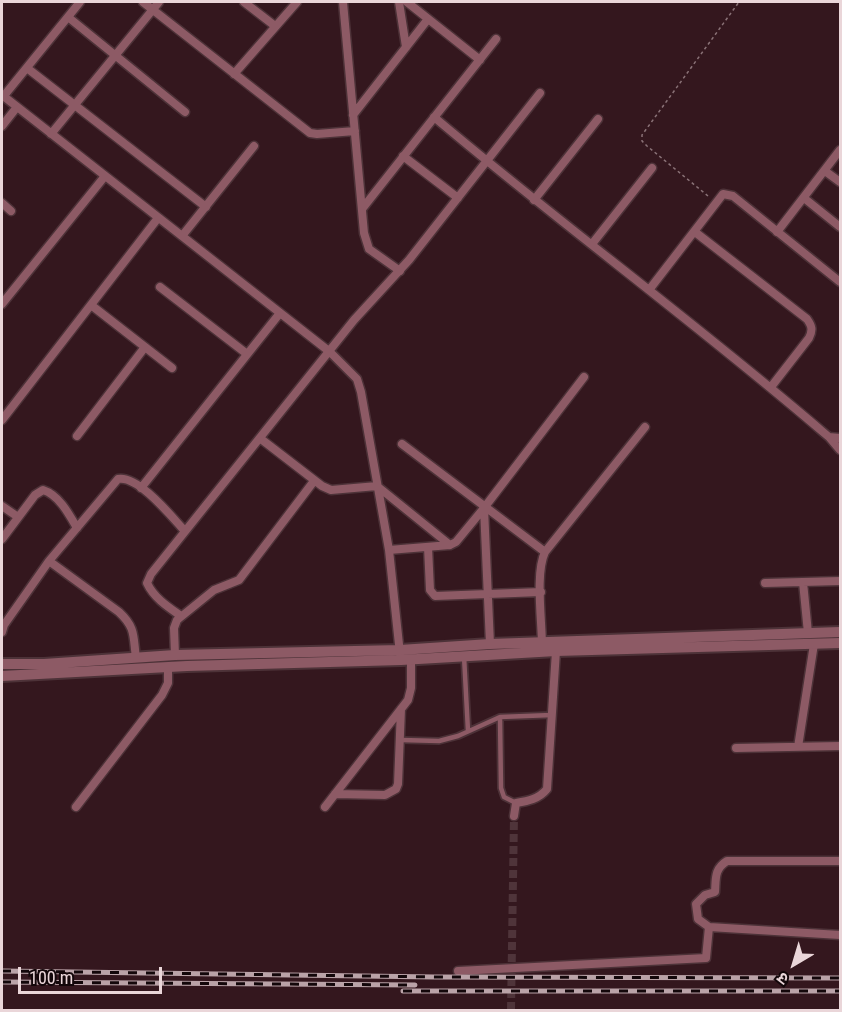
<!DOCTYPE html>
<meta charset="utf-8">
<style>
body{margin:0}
#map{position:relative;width:842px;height:1012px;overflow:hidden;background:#34171e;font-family:"Roboto Condensed","Noto Sans Devanagari",sans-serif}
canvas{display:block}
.frame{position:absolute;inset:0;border:3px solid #ead6d9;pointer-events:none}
.north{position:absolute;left:764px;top:934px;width:60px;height:60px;-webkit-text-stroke:4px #13070a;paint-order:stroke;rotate:218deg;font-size:16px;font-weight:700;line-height:24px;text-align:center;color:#ead6d9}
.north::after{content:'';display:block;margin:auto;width:21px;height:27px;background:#ead6d9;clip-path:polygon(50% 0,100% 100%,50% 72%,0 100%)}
.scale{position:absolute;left:18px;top:967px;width:144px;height:27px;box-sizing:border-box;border:3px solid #ead6d9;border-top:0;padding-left:8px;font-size:18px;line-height:21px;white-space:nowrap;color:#ead6d9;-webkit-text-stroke:4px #13070a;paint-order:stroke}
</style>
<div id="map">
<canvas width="842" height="1012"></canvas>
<div class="frame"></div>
<div class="north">उ</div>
<div class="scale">100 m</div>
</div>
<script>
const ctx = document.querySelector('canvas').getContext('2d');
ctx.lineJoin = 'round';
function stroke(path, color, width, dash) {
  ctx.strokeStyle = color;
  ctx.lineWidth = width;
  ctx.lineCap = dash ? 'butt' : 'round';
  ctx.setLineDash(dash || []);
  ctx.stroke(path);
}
const minorTunnel = new Path2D(`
 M511 1010 514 816`);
const path = new Path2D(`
 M708 196 647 146 642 141V135L739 2`);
const service = new Path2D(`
 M464 656 468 731
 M500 717 501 788 504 797 516 803
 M401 740 439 741 458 736 500 717 552 715`);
const minor = new Path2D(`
 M143 2 310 133 317 134 355 131
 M244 2 275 26
 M343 2 364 233 369 249 400 271
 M399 2 406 47
 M407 2 480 60
 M68 17 185 112
 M27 68 206 207
 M234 74 297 2
 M2 95 330 352 357 379 361 392 389 550 400 654
 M3 97 80 2
 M353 115 428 19
 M434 117C562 225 696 323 823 432L829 437 840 438
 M2 126 17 107
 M51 134 159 2
 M403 156 458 198
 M825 171 840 182
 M804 198 840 227
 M534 200 598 119
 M2 203 11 211
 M362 209 496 39
 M695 232 807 319C812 326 813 330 809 338L771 387
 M777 232 840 150
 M182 236 254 146
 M592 244 652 168
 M160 287 247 354
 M649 290 723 194 733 196 840 282
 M2 304 105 176
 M91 305 172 368
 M2 420 158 218
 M77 436 145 347
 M829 437 840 450
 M261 439 322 486 331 490 377 486 450 545
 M402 444 545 552
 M141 488 280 313
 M2 506 18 517
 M484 508 490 644
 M2 539 35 495 43 490C59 495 69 514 77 528
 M428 547 430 590 435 596 541 592
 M389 550 450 545 456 542 484 508 584 377
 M49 561 119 612C136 628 133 636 136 658
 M803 582 808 633
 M765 583 840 581
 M181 616C168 607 154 598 147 583L151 574 354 320 409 260 540 93
 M2 632 4 625 49 561 118 479C138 475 171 516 184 530
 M542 646C542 621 535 573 545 552L645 427
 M175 655 174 628 177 620 214 590 239 580 314 481
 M798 747 814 644
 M736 748 840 746
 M335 794 385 795 396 789 398 784 401 709
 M76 807 162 695 168 683V668
 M325 807 408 700 411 688V659
 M514 816 516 803C528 801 539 799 547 789L556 651
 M840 861H727C714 869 716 879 715 892L705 895 696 904 698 919 709 927 840 935
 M458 971 706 958 709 927`);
const tertiary = new Path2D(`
 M2 664H44L175 655 400 650 490 644 840 632
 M2 676 187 666 401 660 556 651 840 643`);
const rail = new Path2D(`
 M2 971 435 977 840 978
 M2 982 415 985
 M403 991H840`);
stroke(minorTunnel, '#4f343a', 8, [8, 4]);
stroke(service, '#4d3238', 8);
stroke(minor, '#4d3238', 11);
stroke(tertiary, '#4d3238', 14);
stroke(path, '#8a7277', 1.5, [3, 3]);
stroke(service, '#8d5a65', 4.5);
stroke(minor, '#8d5a65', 8);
stroke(tertiary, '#8d5a65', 10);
stroke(rail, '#baa3a8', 5);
stroke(rail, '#13070a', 3, [9]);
</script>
